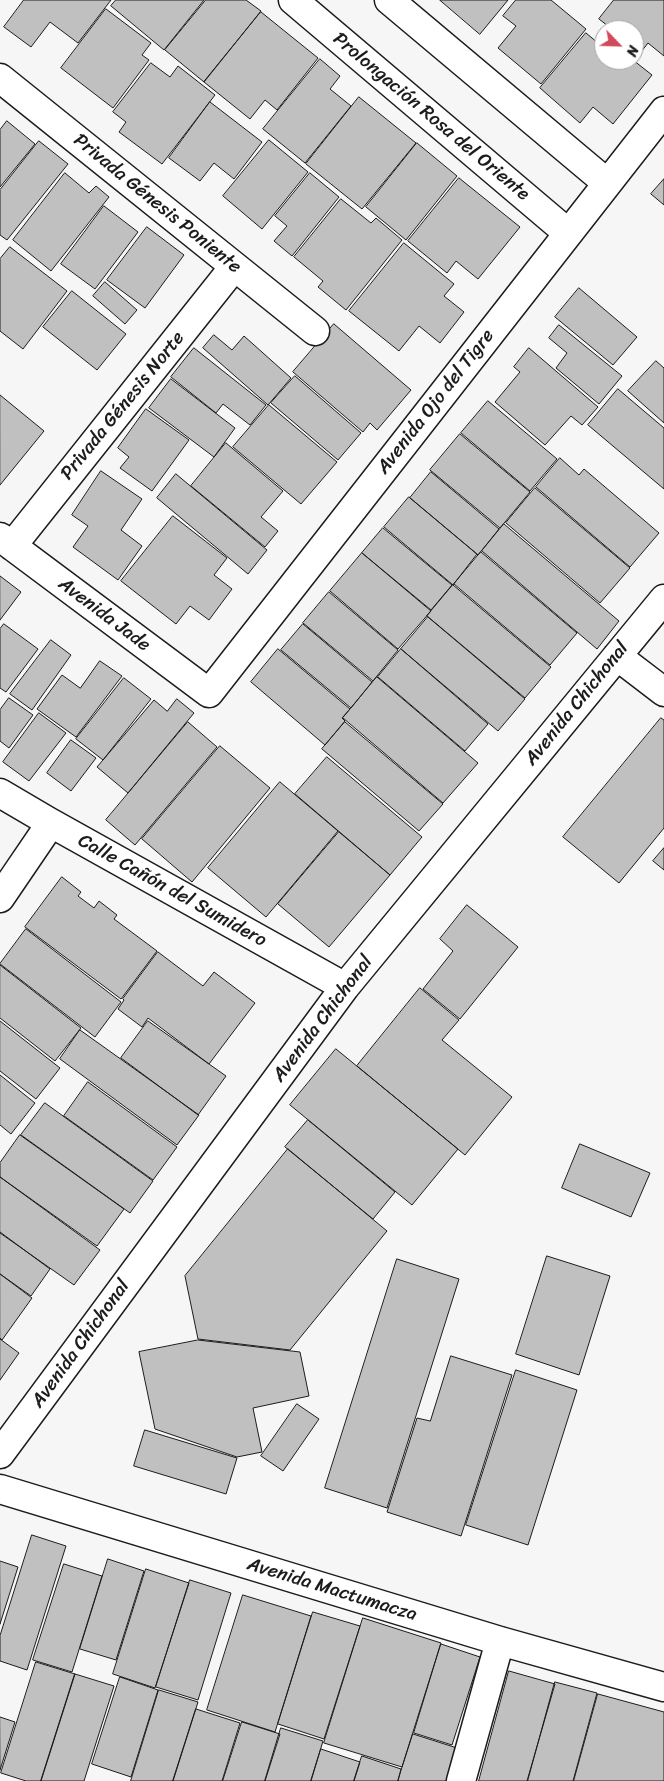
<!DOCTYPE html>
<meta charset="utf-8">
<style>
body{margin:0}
#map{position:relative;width:664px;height:1781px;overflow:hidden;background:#f6f6f6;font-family:Sriracha,sans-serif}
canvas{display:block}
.north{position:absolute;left:594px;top:20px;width:50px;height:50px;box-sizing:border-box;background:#fff;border:1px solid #a4a4a4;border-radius:50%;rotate:114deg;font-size:14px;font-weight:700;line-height:20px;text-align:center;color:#1c1c1c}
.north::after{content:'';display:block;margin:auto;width:18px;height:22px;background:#d1495b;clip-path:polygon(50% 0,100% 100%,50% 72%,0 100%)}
</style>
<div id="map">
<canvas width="664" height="1781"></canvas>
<div class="north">N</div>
</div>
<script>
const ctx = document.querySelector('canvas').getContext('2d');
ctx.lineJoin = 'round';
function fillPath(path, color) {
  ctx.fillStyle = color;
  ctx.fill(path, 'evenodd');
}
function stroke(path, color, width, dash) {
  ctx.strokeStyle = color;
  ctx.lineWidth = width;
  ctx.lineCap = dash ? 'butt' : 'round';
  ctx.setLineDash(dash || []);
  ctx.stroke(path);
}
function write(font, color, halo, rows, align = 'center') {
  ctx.font = font + ' Sriracha,sans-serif';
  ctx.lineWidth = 5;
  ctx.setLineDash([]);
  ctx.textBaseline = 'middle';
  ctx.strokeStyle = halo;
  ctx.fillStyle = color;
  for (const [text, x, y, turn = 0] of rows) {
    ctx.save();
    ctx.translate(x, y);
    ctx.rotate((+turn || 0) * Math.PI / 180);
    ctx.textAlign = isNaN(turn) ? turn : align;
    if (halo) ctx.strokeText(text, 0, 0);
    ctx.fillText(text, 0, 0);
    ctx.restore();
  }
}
const building = new Path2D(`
 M24 0H111L78 43 50 22 31 47 4 27Z
 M116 0H204L164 50 111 6Z
 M206 0H246L261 11 204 82 165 50Z
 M440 0H508L480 34Z
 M516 0H551L586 29 541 84 498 48 516 26 503 16Z
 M614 0H664V56L648 43 641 52 634 47V30H613L599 19Z
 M106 9 151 43 142 55 149 60 113 108 61 68Z
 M261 12 318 58 277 110 265 100 250 119 204 82Z
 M586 33 604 48V60H633L652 75 613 124 593 107 580 123 540 88Z
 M320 59 340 76 330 89 351 106 305 163 263 129Z
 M151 63 170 77 178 66 215 95 162 164 119 132 126 122 113 112Z
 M359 97 416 143 362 209 306 164Z
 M210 102 262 142 234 179 214 163 200 181 169 158Z
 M7 121 35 144 0 187V130Z
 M269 140 308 172 262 229 223 196Z
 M39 141 68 164 7 240 0 235V190Z
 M417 143 457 176 406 240 366 207Z
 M65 173 89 193 96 186 109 197 51 271 13 240Z
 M310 173 339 197 292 256 274 241 287 226 275 216Z
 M459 178 520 227 478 279 456 261 447 273 408 241Z
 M664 179V205L651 194Z
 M341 199 371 223 376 218 402 240 346 310 318 287 323 281 294 257Z
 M104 206 138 232 95 289 61 264Z
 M147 227 184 255 145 308 107 280Z
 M404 243 454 284 444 296 464 312 440 343 419 326 399 351 349 311Z
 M10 247 67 291 23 349 0 331V259Z
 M105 282 137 310 125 324 93 296Z
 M579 288 637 337 613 365 555 317Z
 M72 291 126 334 97 370 43 327Z
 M334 324 411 390 377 430 370 423 363 432 293 372Z
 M559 325 622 376 599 404 556 368 567 353 549 338Z
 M214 335 232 350 244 336 291 378 268 405 203 348Z
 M194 348 266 405 250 425 223 404 216 413 171 377Z
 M529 348 598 407 582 425 571 416 545 445 495 402 520 372 514 367Z
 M656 361 664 368V423L628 391Z
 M295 376 361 433 338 460 271 403Z
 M171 379 235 428 214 457 149 408Z
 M618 389 664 428V489L588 425Z
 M0 395 44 431 0 485Z
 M488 401 557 459 530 491 461 433Z
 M269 405 337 462 301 504 233 447Z
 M146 409 189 440 152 491 120 468 129 457 118 448Z
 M460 434 530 492 500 528 430 470Z
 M226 443 283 491 261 517 278 531 265 547 191 486Z
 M560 458 579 475 584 469 659 533 630 567 536 487Z
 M101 471 142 499 121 530 142 546 118 580 73 547 88 526 72 515Z
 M431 472 499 529 478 555 410 498Z
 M176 474 267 550 248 574 157 498Z
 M535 488 630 568 600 603 506 523Z
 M409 497 477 554 453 585 384 527Z
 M173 516 227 558 214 575 232 589 209 620 190 606 176 624 121 581Z
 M504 524 619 621 597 649 482 551Z
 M383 528 452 585 431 610 362 553Z
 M481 552 577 633 550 665 454 584Z
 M362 553 431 611 398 649 330 591Z
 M0 576 21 592 0 620Z
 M453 585 551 667 525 698 427 616Z
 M329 592 398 650 373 681 303 623Z
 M428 617 525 699 498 731 401 649Z
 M4 624 38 649 6 692 0 688V629Z
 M303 624 372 682 351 708 281 650Z
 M51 640 71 655 32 710 10 694Z
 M278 649 350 709 342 718 345 721 325 745 251 682Z
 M401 649 488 724 465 751 378 677Z
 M100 661 122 676 76 737 37 709 62 675 80 688Z
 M377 677 478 763 443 803 343 718Z
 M124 678 151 699 103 760 76 739Z
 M9 698 33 715 9 748 0 741V710Z
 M177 699 194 713 128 793 97 767 154 700 167 711Z
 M39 713 66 733 29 781 3 762Z
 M661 718 664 720V828L619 883 563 837Z
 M188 722 217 747 135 845 106 820Z
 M345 722 443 804 419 831 322 749Z
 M71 740 96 758 71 791 47 773Z
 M220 746 270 788 192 882 142 839Z
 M327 757 422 837 390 875 295 794Z
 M280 782 338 831 266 917 208 868Z
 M339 832 390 875 329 947 278 904Z
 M664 848V870L653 861Z
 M62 877 81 892 78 896 94 908 99 901 117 915 114 919 157 951 121 999 25 927Z
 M467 905 518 947 460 1019 423 989 453 951 440 939Z
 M26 929 121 1002 95 1037 0 964Z
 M158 952 203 986 214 972 255 1003 209 1064 148 1018 142 1027 118 1009 124 1000 123 999Z
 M0 965 81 1028 55 1061 0 1018Z
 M420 988 459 1020 442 1040 512 1097 465 1155 357 1066Z
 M0 1021 60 1068 36 1099 0 1071Z
 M148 1021 226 1076 198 1115 121 1058Z
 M80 1030 199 1115 177 1145 60 1059Z
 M336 1049 458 1149 412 1205 290 1105Z
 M0 1075 35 1103 11 1134 0 1125Z
 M88 1082 177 1147 153 1180 64 1116Z
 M45 1103 153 1181 130 1213 21 1135Z
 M308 1120 395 1192 373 1219 285 1147Z
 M20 1135 124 1209 97 1246 0 1177V1163Z
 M580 1144 650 1173 631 1217 562 1188Z
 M288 1149 387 1231 290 1350 198 1339 185 1276Z
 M0 1177 100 1250 74 1285 0 1233Z
 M0 1232 50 1269 31 1296 0 1274Z
 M547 1256 610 1276 579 1375 516 1354Z
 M397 1259 459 1279 387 1508 325 1488Z
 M0 1274 32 1298 2 1340 0 1338Z
 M0 1339 19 1353 0 1380Z
 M198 1340 300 1352 309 1396 253 1408 262 1452 237 1457 155 1429 139 1352Z
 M451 1356 512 1375 461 1536 387 1512 417 1418 430 1421Z
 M516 1370 577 1390 528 1545 466 1525Z
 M297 1404 319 1419 283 1471 261 1456Z
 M145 1430 237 1458 226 1494 134 1466Z
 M32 1535 66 1546 27 1670 0 1661V1636Z
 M108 1559 144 1571 116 1660 80 1649Z
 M0 1561 18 1567 0 1624Z
 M64 1564 102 1576 72 1672 33 1660Z
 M146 1569 189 1583 155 1688 113 1674Z
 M190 1580 231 1593 198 1700 156 1687Z
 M243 1595 311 1616 275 1732 207 1710Z
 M313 1612 360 1626 324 1739 278 1724Z
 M363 1618 441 1643 402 1767 324 1743Z
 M441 1644 480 1657 452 1745 414 1733Z
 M36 1662 75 1674 41 1781H26L1 1773Z
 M509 1671 555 1684 527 1781H479Z
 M75 1674 114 1686 84 1781H41Z
 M120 1677 158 1690 131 1777 92 1764Z
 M555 1682 597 1693 573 1781H528Z
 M159 1690 198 1702 173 1781H131Z
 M598 1694 664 1712V1781H574Z
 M196 1709 240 1723 222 1781H173Z
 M0 1717 15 1722 0 1770Z
 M242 1722 280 1734 265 1781H223Z
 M281 1728 323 1741 311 1781H265Z
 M413 1734 457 1748 446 1781H398Z
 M321 1749 360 1762 354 1781H311Z
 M362 1756 401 1769 398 1781H354Z`);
const minor = new Path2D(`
 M293 0 568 233
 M389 0 607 183
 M0 78 315 331
 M0 537 209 693 664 111
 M12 546 234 267
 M617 656 664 692
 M0 793 51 823 345 987
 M0 898 51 823
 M0 1454 345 987 664 599
 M0 1489 500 1641 664 1687
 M461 1781 500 1641`);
const streetNames = [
 ["Prolongación Rosa del Oriente",431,117,40],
 ["Privada Génesis Poniente",157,204,39],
 ["Avenida Ojo del Tigre",436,402,-52],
 ["Privada Génesis Norte",123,406,-51],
 ["Avenida Jade",104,615,37],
 ["Avenida Chichonal",577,704,-51],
 ["Calle Cañón del Sumidero",172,891,29],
 ["Avenida Chichonal",323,1019,-53],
 ["Avenida Chichonal",81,1344,-54],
 ["Avenida Mactumacza",332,1590,17]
];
fillPath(building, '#c0c0c0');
stroke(building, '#1c1c1c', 1);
stroke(minor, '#1c1c1c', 31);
stroke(minor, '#fff', 28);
write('19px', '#1c1c1c', '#fff', streetNames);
</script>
